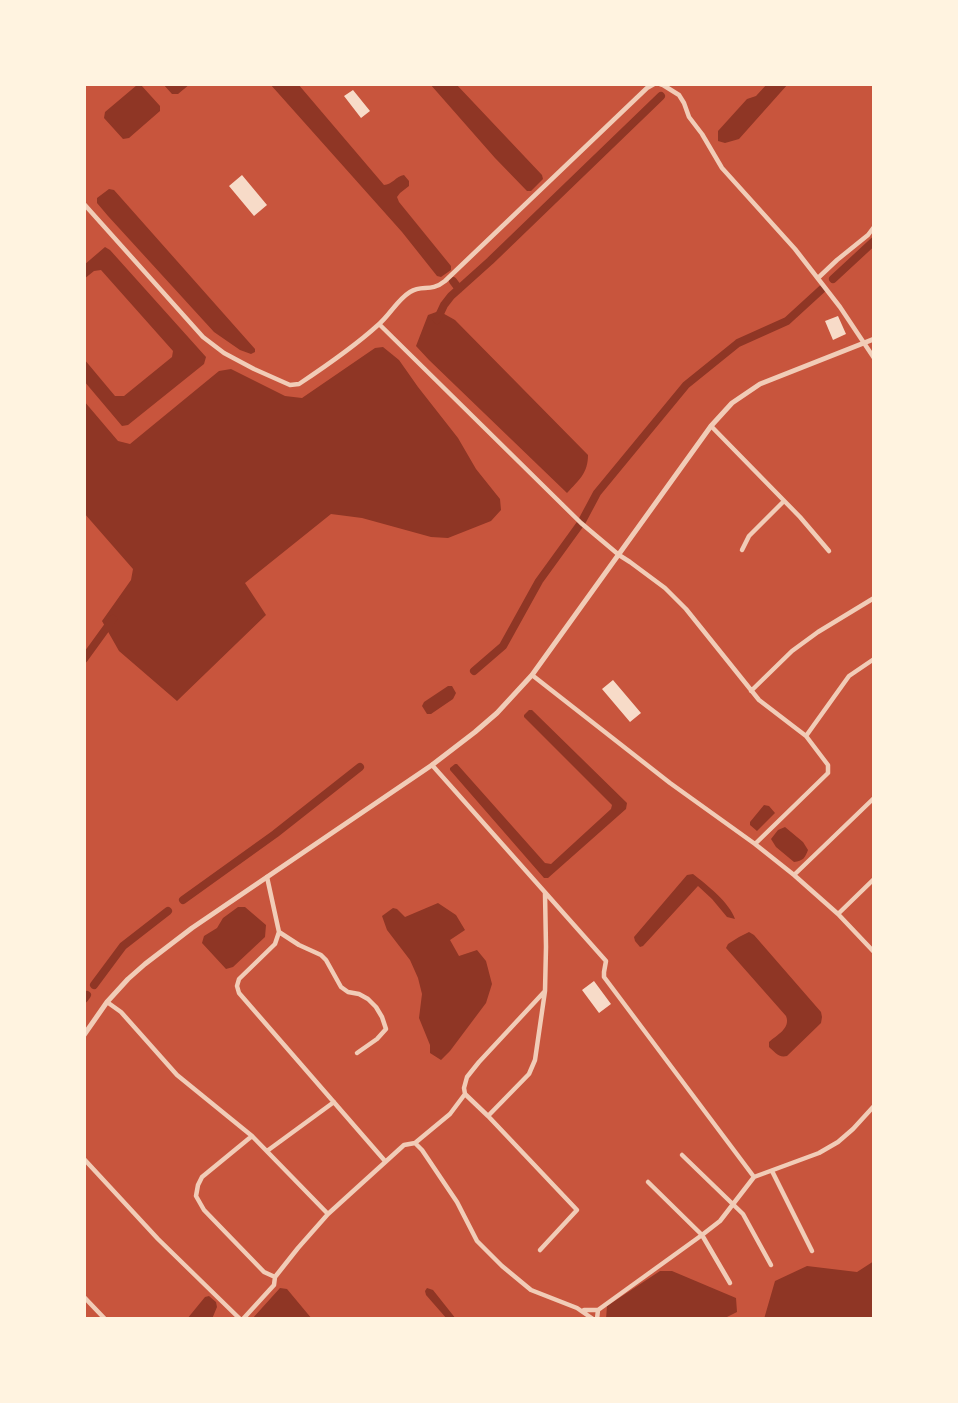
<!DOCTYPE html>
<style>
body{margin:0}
#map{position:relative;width:958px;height:1403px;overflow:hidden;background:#c8553d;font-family:Raleway,sans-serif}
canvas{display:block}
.frame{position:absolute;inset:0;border:86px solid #fff3e0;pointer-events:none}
</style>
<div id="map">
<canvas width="958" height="1403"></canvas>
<div class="frame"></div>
</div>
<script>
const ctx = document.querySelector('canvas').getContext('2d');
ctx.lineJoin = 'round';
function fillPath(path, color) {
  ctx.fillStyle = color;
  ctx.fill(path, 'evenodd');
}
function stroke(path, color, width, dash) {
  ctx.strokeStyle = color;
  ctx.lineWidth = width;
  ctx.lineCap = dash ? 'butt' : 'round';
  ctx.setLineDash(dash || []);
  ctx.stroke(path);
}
const water = new Path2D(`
 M163 84H190L178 94H172Z
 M270 84H298L384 185C392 185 396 176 404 175L409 181V186L400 193 397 197 399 202 451 266V270L441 277 437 276 402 232Z
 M430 84H456L542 175 543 179 531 191H527L495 158Z
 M767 84H788L739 139 725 143 718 141V131L747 99 756 96Z
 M137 85H141L160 106V111L129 138 123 139 104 118 105 112Z
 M109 189 114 190 255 349V352L251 354 240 350 214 332 108 216 97 203V198Z
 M105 247 110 250 206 357 204 364 128 425 122 426 84 381V359L115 396H124L172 357 173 351 101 270 94 271 84 279V265Z
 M439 311 455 320 588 455C588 473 579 480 567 493L429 360 416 346 428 315Z
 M383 347 399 360 418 387 458 438 476 469 500 499 501 510 491 521 448 538 431 537 362 518 331 514 245 583 266 615 177 701 119 651 102 621 131 580 133 569 84 513V401L118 441 130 444 219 371 231 369 285 396 302 398 375 348Z
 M448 686H452L456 693 453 699 431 714H427L422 706 424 702Z
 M529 710H532L627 803 626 809 548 878H544L450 770V768L455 764H457L545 863 551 864 611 809 612 805 524 717V715Z
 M764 805 769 806 775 813 757 831 750 825V822Z
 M785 827 803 842 808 850C805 858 803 861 794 862L776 847 771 839 778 830Z
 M693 874C706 884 730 903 735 919L727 917 712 899 698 886 643 946 640 947 635 941 634 937 687 875Z
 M438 903 456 915 465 930 450 940 459 956 477 950 486 961 492 984 486 1003 450 1051 441 1060 430 1053V1045L419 1018 422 994 418 978 410 960 387 930 382 916 393 908 397 909 405 917Z
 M238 907H245L266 925 265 937 233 967 226 969 202 943 204 936 217 928 223 918Z
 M749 932 754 935 821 1012 822 1017 821 1023 787 1056C778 1058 775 1052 769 1047V1042C777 1035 791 1028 786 1016L726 948 728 944 739 937Z
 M874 1261V1319H764L775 1281 807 1266 857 1272Z
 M660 1271H672L736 1298 737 1312 723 1319H606L607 1306Z
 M280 1288 287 1289 312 1319H252Z
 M427 1288 433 1290 456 1319H447L426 1295 425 1291Z
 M209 1296 216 1302 217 1307 212 1319H187L205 1297Z`);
const canal = new Path2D(`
 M833 279 874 241
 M453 281 459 289
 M437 320 444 305 451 296 490 261 661 96
 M84 659 113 619
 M474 671 503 646 539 581 581 523 597 493 686 385 738 343 787 321 822 289
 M183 900 275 834 360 767
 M94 985 123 946 168 911
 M84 999 87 995`);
const building = new Path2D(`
 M353 90 370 111 361 118 344 96Z
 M242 175 267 205 254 216 229 186Z
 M838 316 846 334 833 340 825 321Z
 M613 680 641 713 630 722 602 689Z
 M594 981 611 1004 599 1013 582 990Z`);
const minor = new Path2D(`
 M660 84 663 85 679 95 684 103 689 117 702 134 722 168 795 249 840 307 874 358
 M84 204 203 337 224 353 254 369 290 385 299 384C326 366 354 347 378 325 390 315 397 300 410 292 423 284 430 293 445 281L647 88 654 84
 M818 278 837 260 868 235 874 227
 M379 324 581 523 619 555 630 562 665 588 686 609 759 700 806 736 828 765V773L755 844
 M711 426 800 517 829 551
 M742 550 749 536 784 501
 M532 675 670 783 755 844 794 875 838 914 874 952
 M751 691 792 651 818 632 874 598
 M806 736 849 676 874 659
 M432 765 606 961 604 972V977L754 1177
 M794 875 874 798
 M267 877 279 932 275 944 239 979 237 986 239 993 385 1161
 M838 914 874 879
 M279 932 299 945 321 955 326 960 341 987 348 992 359 994 368 999 376 1007 382 1017 386 1029 377 1039 357 1053
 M107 1002 121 1012 177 1075 252 1136 328 1214
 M465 1094 488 1116 577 1210 540 1250
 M488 1116 529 1074 535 1060 545 991 546 947 545 893
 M252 1136 202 1177 198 1185 196 1196 204 1210 264 1272 275 1277
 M415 1143 422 1150 457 1202 477 1241 502 1266 531 1290 577 1308 593 1319
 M267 1151 334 1102
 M682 1155 743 1214 771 1265
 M84 1159 158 1239 240 1319
 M772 1171 812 1251
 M648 1182 702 1235 720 1221 754 1177 819 1153 838 1142 853 1129 874 1106
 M84 1297 105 1319
 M584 1310H598L702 1235 730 1283
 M243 1319 274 1285 275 1277 298 1248 328 1214 404 1145 415 1143 450 1114 465 1094 464 1088 467 1077 479 1062 545 991
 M597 1319 598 1310`);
const tertiary = new Path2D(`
 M84 1035 107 1002 128 979 145 964 192 928 432 765 475 732 497 713 532 675 711 426 732 403 760 384 874 339`);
fillPath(water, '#8f3625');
stroke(canal, '#8f3625', 8);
fillPath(building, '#f7dbc8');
stroke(minor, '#f1ccb7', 4.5);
stroke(tertiary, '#f1ccb7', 5);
</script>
